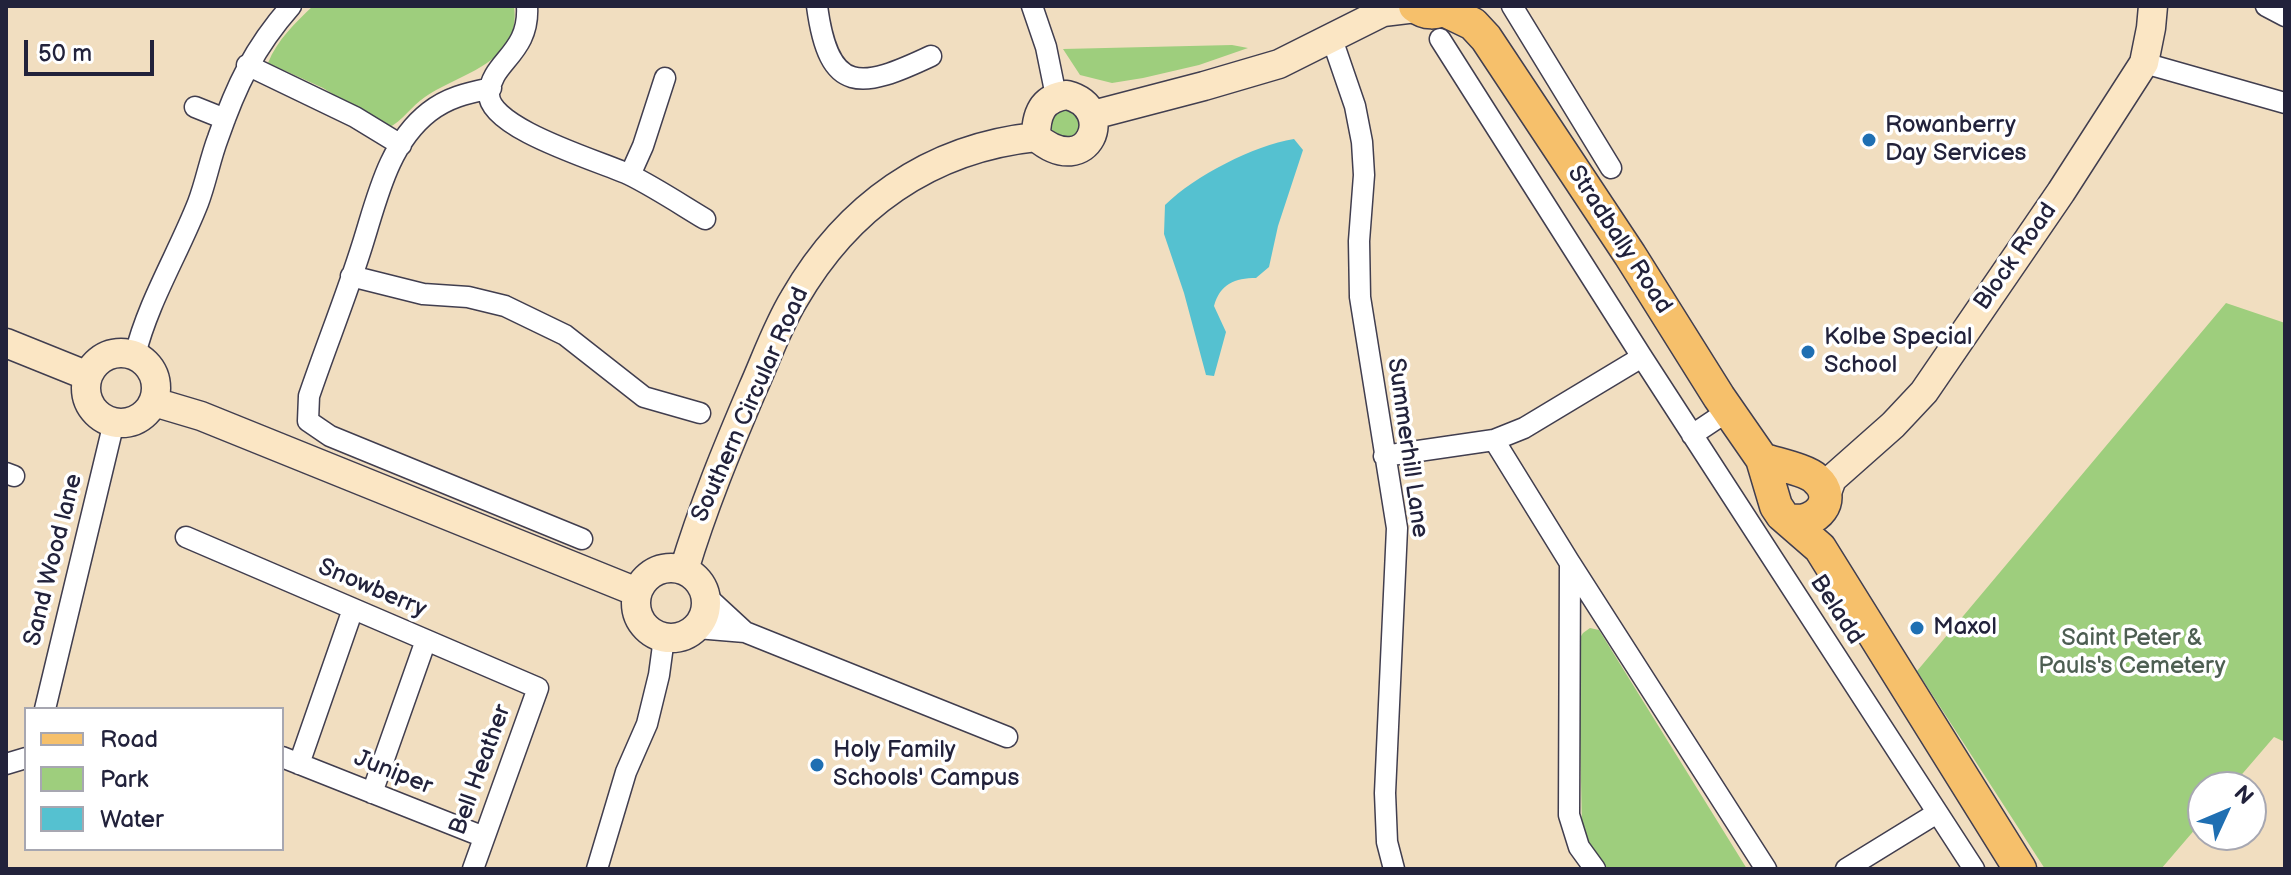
<!DOCTYPE html>
<style>
body{margin:0}
#map{position:relative;width:2291px;height:875px;overflow:hidden;background:#f1dec0;font-family:"Balsamiq Sans",sans-serif}
canvas{display:block}
.frame{position:absolute;inset:0;border:8px solid #22223b;pointer-events:none}
.legend{position:absolute;left:24px;top:707px;width:260px;height:144px;box-sizing:border-box;background:#fff;border:2px solid #a7a7b1;margin:0;padding:10px 14px;list-style:none;font-size:24px;color:#22223b}
.legend li{display:flex;align-items:center;gap:16px;height:40px}
.legend b{width:40px;border:2px solid #a7a7b1}
.north{position:absolute;left:2187px;top:771px;width:80px;height:80px;box-sizing:border-box;background:#fff;border:2px solid #a7a7b1;border-radius:50%;rotate:46deg;font-size:22px;font-weight:700;line-height:32px;text-align:center;color:#22223b}
.north::after{content:'';display:block;margin:auto;width:28px;height:36px;background:#1f6fb2;clip-path:polygon(50% 0,100% 100%,50% 72%,0 100%)}
.scale{position:absolute;left:24px;top:40px;width:130px;height:36px;box-sizing:border-box;border:4px solid #22223b;border-top:0;padding-left:10px;font-size:24px;line-height:28px;white-space:nowrap;color:#22223b;-webkit-text-stroke:6px #fff;paint-order:stroke}
</style>
<div id="map">
<canvas width="2291" height="875"></canvas>
<div class="frame"></div>
<ul class="legend">
<li><b style="height:10px;background:#f6c06b"></b>Road</li>
<li><b style="height:22px;background:#9ece7d"></b>Park</li>
<li><b style="height:22px;background:#55c1d0"></b>Water</li>
</ul>
<div class="north">N</div>
<div class="scale">50 m</div>
</div>
<script>
const ctx = document.querySelector('canvas').getContext('2d');
ctx.lineJoin = 'round';
function fillPath(path, color) {
  ctx.fillStyle = color;
  ctx.fill(path, 'evenodd');
}
function stroke(path, color, width, dash) {
  ctx.strokeStyle = color;
  ctx.lineWidth = width;
  ctx.lineCap = dash ? 'butt' : 'round';
  ctx.setLineDash(dash || []);
  ctx.stroke(path);
}
function write(font, color, halo, rows, align = 'center') {
  ctx.font = font + ' "Balsamiq Sans",sans-serif';
  ctx.lineWidth = 7;
  ctx.setLineDash([]);
  ctx.textBaseline = 'middle';
  ctx.strokeStyle = halo;
  ctx.fillStyle = color;
  for (const [text, x, y, turn = 0] of rows) {
    ctx.save();
    ctx.translate(x, y);
    ctx.rotate((+turn || 0) * Math.PI / 180);
    ctx.textAlign = isNaN(turn) ? turn : align;
    if (halo) ctx.strokeText(text, 0, 0);
    ctx.fillText(text, 0, 0);
    ctx.restore();
  }
}
const green = new Path2D(`
 M313 6H514C522 63 462 72 425 97 411 106 403 121 388 128L323 88 268 63C277 40 296 22 313 6Z
 M1232 45 1248 48 1199 65 1143 78 1112 83 1080 75 1063 49Z
 M1051 124a15 15 0 1 1 30 0a15 15 0 1 1-30 0Z
 M2226 303 2285 323V742L2274 737 2231 787H2203V820L2161 869H2045L1917 671Z
 M1590 628 1599 630 1747 869H1605L1593 854 1582 827 1578 641 1583 633Z`);
const water = new Path2D(`
 M1294 139 1303 150 1278 226 1269 267 1256 278C1235 278 1220 284 1214 306L1226 332 1214 376 1206 375 1184 293 1164 234 1165 205C1196 175 1253 146 1294 139Z`);
const street = new Path2D(`
 M527 6C530 54 491 61 489 94 488 129 603 162 630 175 656 188 680 204 705 219
 M817 6C829 96 861 89 931 56
 M1032 6 1046 47 1056 96
 M1512 6 1611 168
 M2266 6 2285 16
 M1332 39 1355 106 1362 142 1364 175 1359 241 1360 297 1397 528 1385 793 1387 842 1394 869
 M1440 39 1642 357 1974 869
 M2144 63 2285 103
 M247 65 355 117 401 145
 M491 88C468 93 448 97 429 112 388 144 377 199 362 246 346 297 326 346 309 396L308 421 330 436 582 539
 M195 107 225 119
 M630 175 643 146 665 78
 M351 276 423 294 468 297 505 306 565 335 644 397 700 413
 M135 355C148 302 178 254 198 203 206 182 210 159 218 138 236 86 254 48 291 6
 M1692 435 1728 411
 M1494 440 1570 563 1569 815 1579 847 1595 869
 M1384 456 1494 440 1524 428 1642 357
 M6 473 14 476
 M186 537 538 688 473 869
 M1570 563 1766 869
 M706 596 745 632
 M697 628 745 632 1007 737
 M45 709 114 422
 M282 757 484 837
 M6 764 26 758
 M299 764 353 609
 M372 793 426 640
 M597 869 626 772 647 724 659 675 664 638
 M1846 869 1937 813`);
const secondary = new Path2D(`
 M1067 95C1118 108 1089 182 1036 137 1036 114 1042 98 1067 95Z
 M1093 115 1204 86 1279 64 1383 12 1416 8
 M6 343 88 376
 M86 388a35 35 0 1 1 70 0a35 35 0 1 1-70 0Z
 M154 402 201 416 637 592
 M1825 498 1832 479 1893 425 1924 392 2061 192 2144 63 2151 28 2153 6
 M636 603a35 35 0 1 1 70 0a35 35 0 1 1-70 0Z
 M684 570C703 507 727 449 753 388 766 359 777 327 794 299 847 207 929 148 1036 137`);
const primary = new Path2D(`
 M1415 6C1425 14 1437 15 1448 6
 M1444 10 1473 24 1486 38 1630 255 1719 397 1762 459 1776 506 1782 515 1820 548 2020 869
 M1762 459C1776 464 1807 470 1816 479 1839 499 1816 526 1790 520`);
const markers = [
 [1869,140,8,"#1f6fb2"],
 [1808,352,8,"#1f6fb2"],
 [1917,628,8,"#1f6fb2"],
 [817,765,8,"#1f6fb2"]
];
const poiNames = [
 ["Rowanberry",1885,126],
 ["Day Services",1885,154],
 ["Kolbe Special",1824,338],
 ["School",1824,366],
 ["Maxol",1933,628],
 ["Holy Family",833,751],
 ["Schools' Campus",833,779]
];
const streetNames = [
 ["Stradbally Road",1619,240,57],
 ["Block Road",2016,257,-55],
 ["Southern Circular Road",751,405,-66],
 ["Summerhill Lane",1407,448,82],
 ["Sand Wood lane",54,560,-76],
 ["Snowberry",372,589,23],
 ["Beladd",1836,610,57],
 ["Bell Heather",481,770,-70],
 ["Juniper",393,773,22]
];
const parkNames = [
 ["Saint Peter &",2132,639],
 ["Pauls's Cemetery",2132,667]
];
fillPath(green, '#9ece7d');
fillPath(water, '#55c1d0');
stroke(street, '#413e4f', 23);
stroke(secondary, '#413e4f', 31);
stroke(primary, '#413e4f', 35);
stroke(street, '#fff', 20);
stroke(secondary, '#fbe6c4', 28);
stroke(primary, '#f6c06b', 32);
for (const [x, y, r, color] of markers) {
  const dot = new Path2D();
  dot.arc(x, y, r, 0, 2 * Math.PI);
  ctx.fillStyle = color;
  ctx.fill(dot);
  stroke(dot, '#fff', 3);
}
write('24px', '#22223b', '#fff', poiNames, 'left');
write('24px', '#22223b', '#fff', streetNames);
write('24px', '#4d5e52', '#fff', parkNames);
</script>
